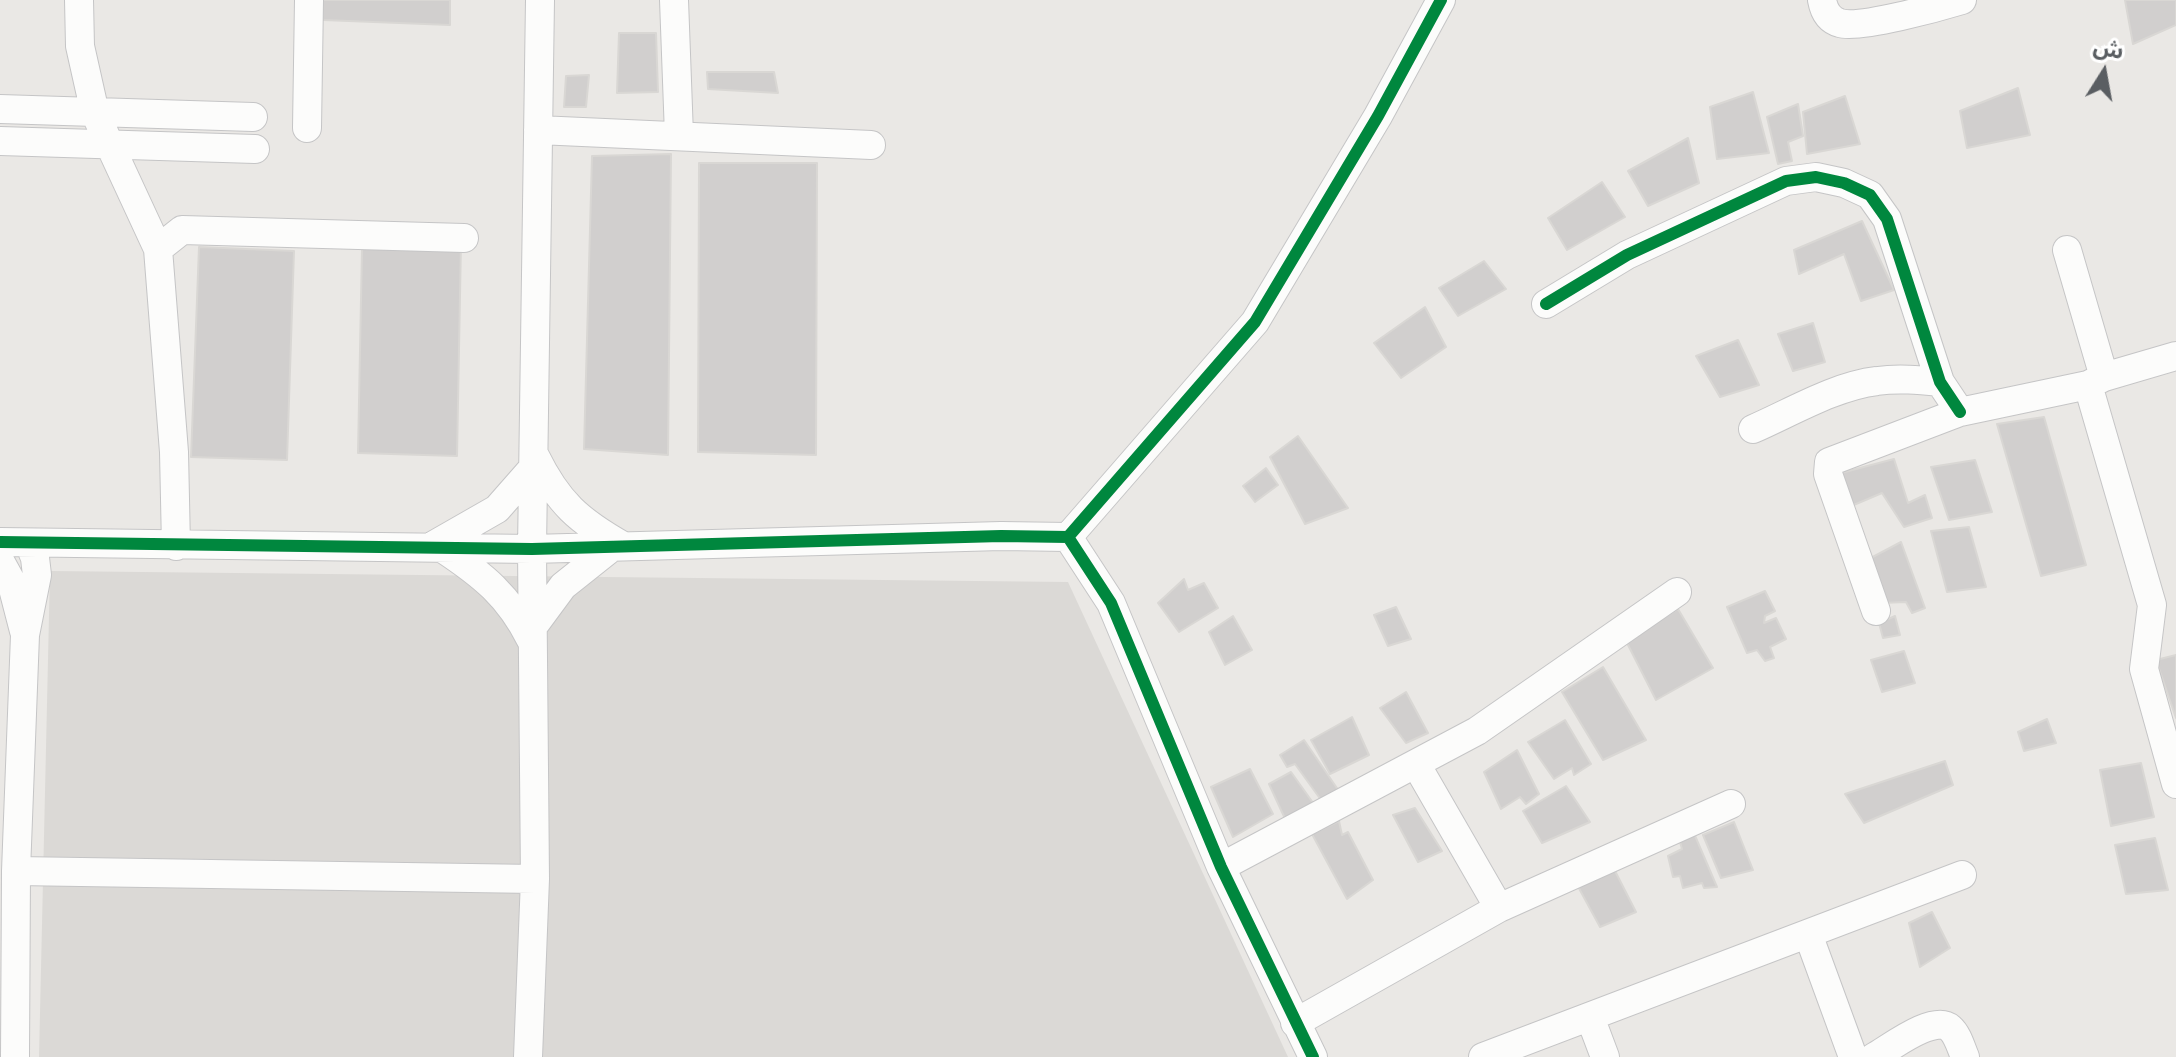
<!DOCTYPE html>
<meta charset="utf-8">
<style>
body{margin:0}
#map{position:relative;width:2176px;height:1057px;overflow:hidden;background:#eae8e5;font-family:Inter,"Noto Sans Arabic",sans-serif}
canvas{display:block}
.north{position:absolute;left:2064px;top:32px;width:80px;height:80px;-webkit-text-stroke:6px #fff;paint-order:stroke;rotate:11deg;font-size:22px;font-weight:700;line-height:32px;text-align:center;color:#5a5e62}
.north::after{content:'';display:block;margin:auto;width:28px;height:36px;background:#5a5e62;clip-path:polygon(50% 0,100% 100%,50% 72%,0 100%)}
</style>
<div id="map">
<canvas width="2176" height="1057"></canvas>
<div class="north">ش</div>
</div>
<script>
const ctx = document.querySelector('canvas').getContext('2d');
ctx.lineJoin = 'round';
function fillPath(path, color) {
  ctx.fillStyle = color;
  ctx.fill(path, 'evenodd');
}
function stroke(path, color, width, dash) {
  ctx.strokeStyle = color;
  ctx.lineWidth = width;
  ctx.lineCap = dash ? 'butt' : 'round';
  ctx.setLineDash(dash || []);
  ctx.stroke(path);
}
const industrial = new Path2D(`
 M50 571 1068 582 1288 1057H39Z`);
const building = new Path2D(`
 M323 0H450V25L323 20Z
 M2125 0H2176V25L2133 44Z
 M619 33H656L658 92 617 93Z
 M707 72H774L778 93 708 89Z
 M589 75 586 107H564L566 76Z
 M2018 88 2030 135 1967 148 1960 111Z
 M1753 92 1769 153 1717 159 1710 107Z
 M1845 96 1860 144 1807 154 1803 112Z
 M1798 104 1803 136 1788 142 1792 161 1778 164 1767 117Z
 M1688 138 1699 183 1648 206 1628 171Z
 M671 154 668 455 584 449 592 156Z
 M699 163H817L816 455 698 452Z
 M1602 182 1625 217 1567 250 1548 218Z
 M1862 221 1894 290 1861 301 1844 254 1799 274 1794 250Z
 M461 242 457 456 358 453 362 248Z
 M199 247 294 251 287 460 191 457Z
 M1484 261 1506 289 1458 316 1439 288Z
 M1425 307 1446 347 1401 378 1374 343Z
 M1813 323 1825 362 1793 371 1778 334Z
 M1738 340 1759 385 1720 397 1696 356Z
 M2044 417 2086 565 2041 576 1997 424Z
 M1298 436 1348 508 1305 524 1270 457Z
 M1894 459 1908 503 1925 495 1932 518 1904 527 1882 493 1849 507 1837 474Z
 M1975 460 1992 512 1949 520 1931 467Z
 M1266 468 1278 485 1255 502 1243 486Z
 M1969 527 1986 587 1947 592 1931 531Z
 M1901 542 1925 608 1912 613 1906 602 1881 603 1867 560Z
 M1184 579 1188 590 1204 583 1218 608 1179 632 1158 603Z
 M1765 591 1775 611 1765 616 1764 623 1776 618 1786 639 1770 647 1774 658 1765 661 1757 650 1747 653 1727 607Z
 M1396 607 1411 639 1388 646 1374 615Z
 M1678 609 1713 668 1656 700 1626 641Z
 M1233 616 1252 650 1225 665 1209 632Z
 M1895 616 1900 635 1883 638 1879 623Z
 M1904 651 1915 683 1882 692 1871 660Z
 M2176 655V718L2156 660Z
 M1603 667 1646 740 1603 760 1562 692Z
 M1406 692 1428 733 1406 743 1380 708Z
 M1352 717 1369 755 1330 774 1311 740Z
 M2047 719 2056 743 2024 751 2018 732Z
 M1565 720 1591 764 1574 775 1572 768 1554 779 1528 742Z
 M1304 740 1341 794 1324 804 1295 764 1287 767 1280 755Z
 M1517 750 1539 794 1526 804 1520 797 1501 809 1484 772Z
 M1945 761 1953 785 1864 823 1845 794Z
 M2141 763 2154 817 2111 826 2100 770Z
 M1250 769 1273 814 1233 837 1211 787Z
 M1291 772 1316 807 1287 823 1269 784Z
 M1566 786 1590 822 1542 843 1523 811Z
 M1415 808 1442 851 1418 862 1393 815Z
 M1339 821 1342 835 1348 832 1373 880 1347 899 1312 834Z
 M1734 822 1753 870 1721 878 1703 835Z
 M1693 831 1717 887 1704 888 1702 883 1683 888 1680 876 1673 877 1668 856 1682 849 1678 835Z
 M2155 838 2168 890 2126 894 2115 845Z
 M1613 867 1636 912 1600 927 1575 881Z
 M1932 912 1950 948 1920 967 1909 923Z`);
const minor = new Path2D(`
 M79 0 80 46 95 113 158 249
 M674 0 679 135
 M1822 0C1824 11 1829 20 1840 23 1860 29 1939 7 1962 0
 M0 109 253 117
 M307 128 309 0
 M538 130 871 145
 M0 141 255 149
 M2067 250 2104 377
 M1546 304 1627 255 1786 181 1816 177 1844 183 1870 195 1887 219 1940 382 1960 412
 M2088 385 2152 605 2144 669 2176 784
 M1753 429C1792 412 1835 386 1877 381 1898 378 1919 380 1940 382
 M535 456C558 503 579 521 623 546
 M1068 537 1255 322 1378 116 1441 0
 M1068 537 1111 603 1221 867 1313 1057
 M0 542 532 549 1001 536 1068 537
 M434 545 497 509 533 468
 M176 546 174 452 158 249 182 230 464 238
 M442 548C483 575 509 596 531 640
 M0 561 11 581 24 631
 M1876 611 1828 474 1829 462 1960 412 2088 385 2104 377 2176 356
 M532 628 563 586 612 547
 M1416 764 1499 908
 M1221 867 1477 731 1677 592
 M16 871 535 879
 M1808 934 1853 1057
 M1590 1017 1605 1057
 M1295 1023 1499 908 1731 804
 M15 1057 16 871 25 635 37 575 35 558 29 543
 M528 1057 535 879 532 549 540 0
 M1483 1057 1962 875
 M1874 1057C1890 1048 1934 1014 1950 1028 1958 1035 1961 1048 1965 1057`);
const cycleway = new Path2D(`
 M1546 304 1627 255 1786 181 1816 177 1844 183 1870 195 1887 219 1940 382 1960 412
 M1068 537 1255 322 1378 116 1441 0
 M1068 537 1111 603 1221 867 1313 1057
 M0 542 532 549 1001 536 1068 537`);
fillPath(industrial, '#dbd9d6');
fillPath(building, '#d1cfce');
stroke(building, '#d9d7d4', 2);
stroke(minor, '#c5c5c6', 30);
stroke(minor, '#fcfcfb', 28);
stroke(cycleway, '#00873e', 12);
</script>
